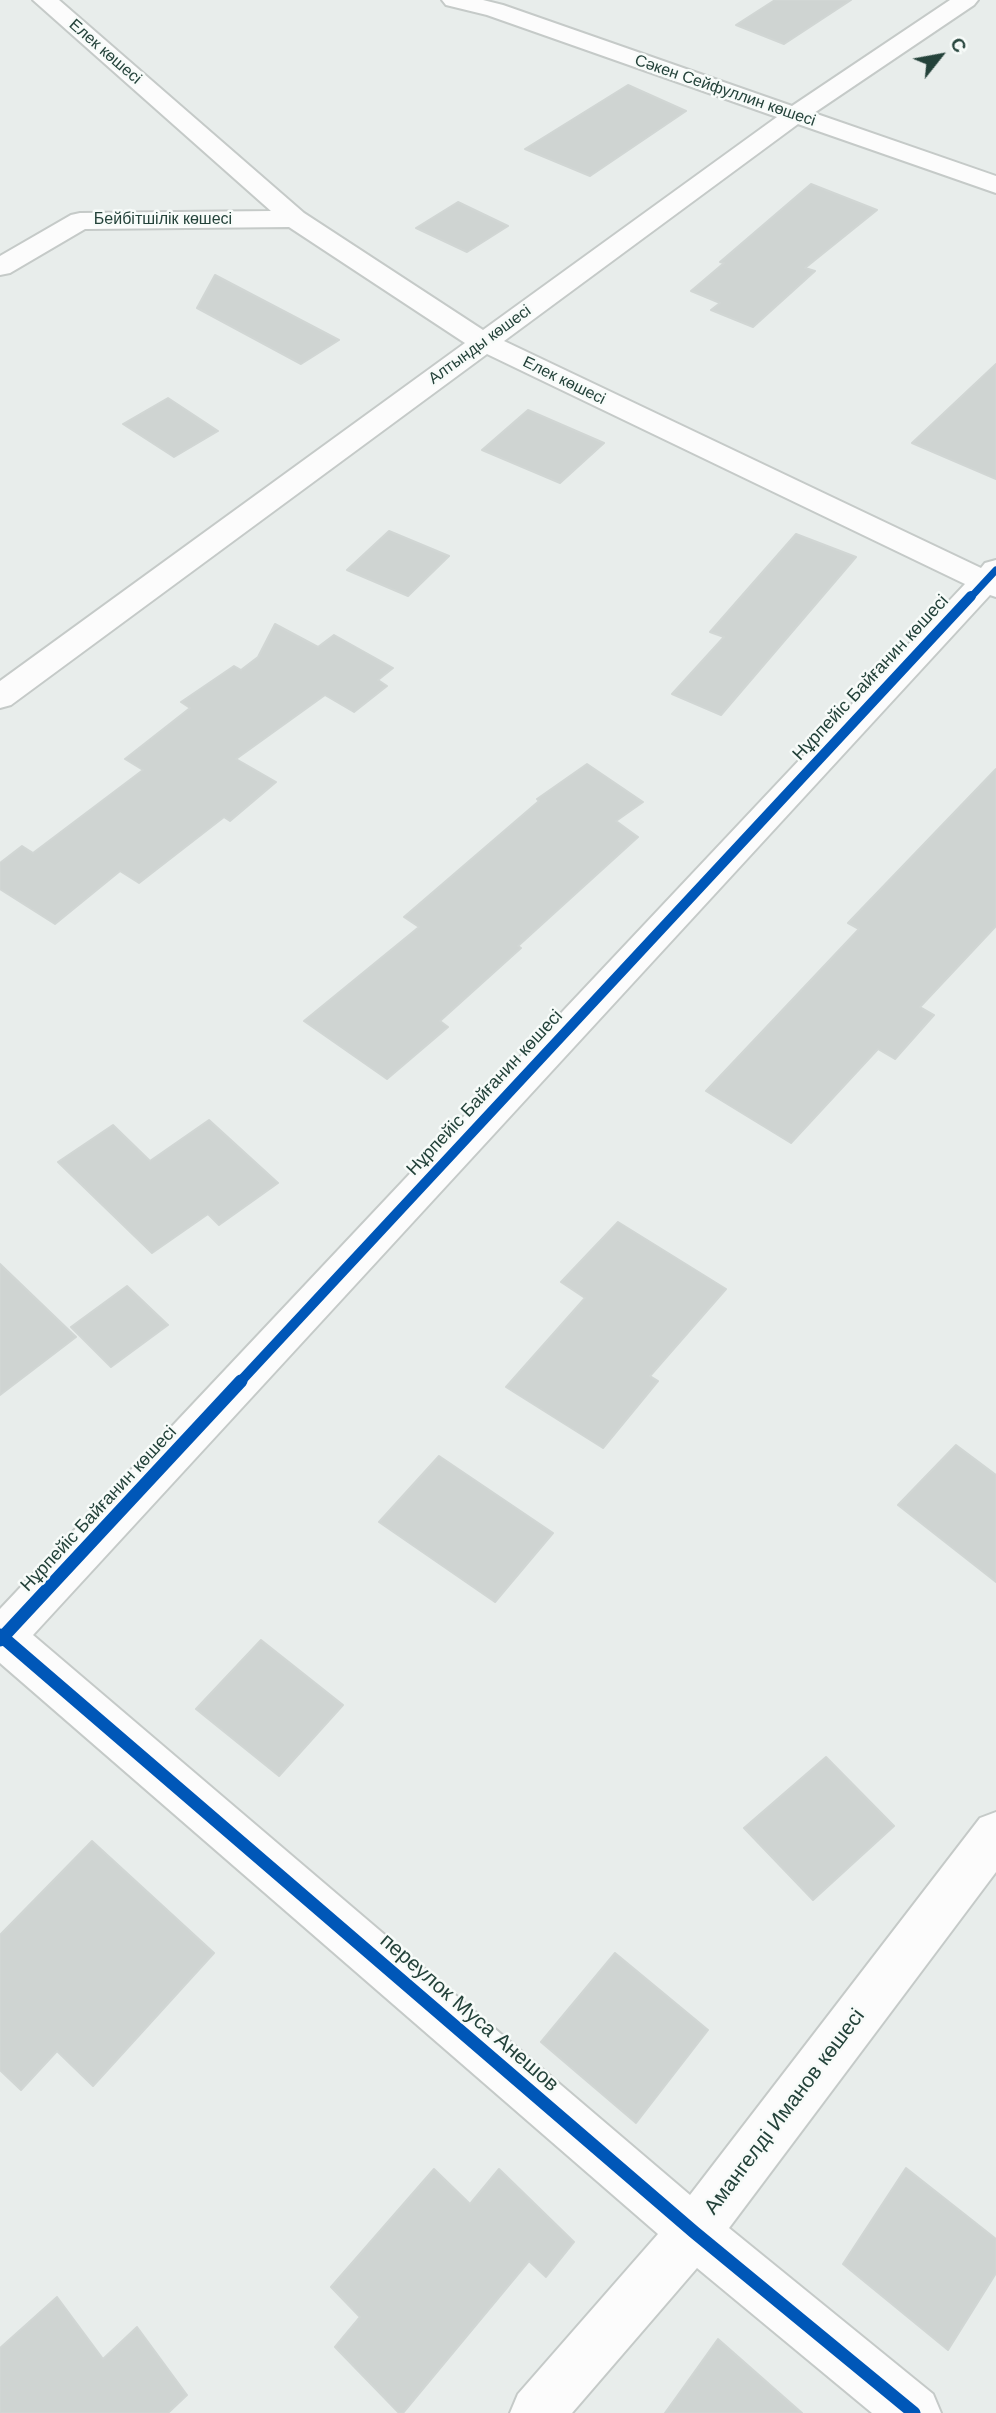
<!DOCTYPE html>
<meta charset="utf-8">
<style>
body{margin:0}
#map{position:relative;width:996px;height:2413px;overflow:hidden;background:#e8edeb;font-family:Arial,sans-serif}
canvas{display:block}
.north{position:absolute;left:905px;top:21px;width:70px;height:70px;-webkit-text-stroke:5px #f7fbf9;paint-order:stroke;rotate:59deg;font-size:19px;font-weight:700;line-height:28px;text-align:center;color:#24423a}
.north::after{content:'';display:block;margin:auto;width:24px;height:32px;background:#24423a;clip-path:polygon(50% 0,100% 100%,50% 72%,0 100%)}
</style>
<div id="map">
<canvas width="996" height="2413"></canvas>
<div class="north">С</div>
</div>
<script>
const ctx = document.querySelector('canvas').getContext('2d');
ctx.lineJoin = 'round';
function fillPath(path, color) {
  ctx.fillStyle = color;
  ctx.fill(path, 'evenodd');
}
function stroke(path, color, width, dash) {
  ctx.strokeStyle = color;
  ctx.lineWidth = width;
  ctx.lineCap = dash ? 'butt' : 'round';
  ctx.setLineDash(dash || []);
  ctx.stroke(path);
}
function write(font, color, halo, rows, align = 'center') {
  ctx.font = font + ' Arial,sans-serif';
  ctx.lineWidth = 5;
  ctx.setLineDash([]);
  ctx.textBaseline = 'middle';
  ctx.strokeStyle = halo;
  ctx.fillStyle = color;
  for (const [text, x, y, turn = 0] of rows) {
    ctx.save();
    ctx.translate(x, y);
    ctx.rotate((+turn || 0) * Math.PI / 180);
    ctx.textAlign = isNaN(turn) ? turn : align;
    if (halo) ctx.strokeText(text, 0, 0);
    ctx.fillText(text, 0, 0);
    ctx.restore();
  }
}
const building = new Path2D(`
 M775 0H851L784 44 736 25Z
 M628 85 686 111 590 176 525 149Z
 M811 184 877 210 805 268 815 271 753 327 711 310 720 303 691 291 724 263 720 262Z
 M458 202 508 226 467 252 416 228Z
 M215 275 339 340 301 364 197 308Z
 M996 364V479L912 443Z
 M168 398 218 431 174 457 123 424Z
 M528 410 604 443 560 483 482 450Z
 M389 531 449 556 408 596 347 570Z
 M796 534 856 557 721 715 672 694 724 637 710 632Z
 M275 624 318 647 334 635 393 668 378 680 387 686 354 712 325 695 236 759 276 782 230 821 224 817 139 883 120 871 55 924 0 889V863L22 846 33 853 143 770 125 759 190 708 181 702 234 666 241 670 258 657Z
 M587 764 643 802 616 821 638 837 518 946 521 948 440 1021 448 1027 387 1079 304 1021 419 927 404 917 539 801 537 799Z
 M996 769V926L920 1007 934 1015 895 1059 878 1049 791 1143 706 1091 859 929 848 923Z
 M209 1120 278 1183 219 1225 208 1214 152 1253 58 1162 113 1125 150 1161Z
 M618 1222 726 1289 650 1376 658 1381 603 1448 506 1387 585 1298 561 1282Z
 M0 1264 76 1337 0 1395Z
 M127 1286 168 1325 111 1367 71 1327Z
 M956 1445 996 1475V1582L898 1505Z
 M439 1456 553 1533 495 1602 379 1522Z
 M261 1640 343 1705 279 1776 196 1709Z
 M826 1757 894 1826 813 1900 744 1828Z
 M92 1841 214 1953 93 2086 57 2051 21 2090 0 2070V1935Z
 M615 1953 708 2030 636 2123 541 2042Z
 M906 2168 996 2239V2273L948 2350 843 2264Z
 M434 2169 470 2204 499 2169 574 2242 546 2277 529 2261 403 2413H399L335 2347 360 2317 331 2287Z
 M57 2297 103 2359 137 2327 187 2395 168 2413H0V2348Z
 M718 2339 802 2413H665Z`);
const minor = new Path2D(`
 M33 0H59L304 213 483 330 777 117 487 15 446 5 442 0H483L503 5 792 106 950 0H978L974 5 814 113 996 176V193L798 124 504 341 981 568 985 563 996 560V597L990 595 33 1635 690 2195 980 1818 996 1812V1872L729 2228 933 2394 941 2413H872L697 2268 572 2413H510L518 2394 658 2234 0 1663V1609L965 584 487 354 11 705 0 708V681L465 343 289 227 85 229 10 273 0 275V256L71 215 80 213 271 211Z`);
const cyclewayFar2 = new Path2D(`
 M970 598 996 570`);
const cyclewayFar1 = new Path2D(`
 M239 1383 971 596`);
const cycleway = new Path2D(`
 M0 1635 694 2232 914 2413
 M0 1640 241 1381`);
const farStreetnames = [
 ["Елек көшесі",105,52,41],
 ["Сәкен Сейфуллин көшесі",725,91,19],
 ["Бейбітшілік көшесі",163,220],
 ["Алтынды көшесі",480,345,-36],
 ["Елек көшесі",564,381,26]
];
const streetNames = [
 ["Нұрпейіс Байғанин көшесі",871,678,-47],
 ["Нұрпейіс Байғанин көшесі",485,1093,-47],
 ["Нұрпейіс Байғанин көшесі",99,1509,-47]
];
const nearStreetnames = [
 ["переулок Муса Анешов",469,2013,41],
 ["Амангелді Иманов көшесі",785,2112,-53]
];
fillPath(building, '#cfd4d2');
stroke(building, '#d1d6d4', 2);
stroke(minor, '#c5cac8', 4);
fillPath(minor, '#fcfcfc');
stroke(cyclewayFar2, '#0057b8', 7);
stroke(cyclewayFar1, '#0057b8', 10);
stroke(cycleway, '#0057b8', 13);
write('16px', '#24423a', '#f7fbf9', farStreetnames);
write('18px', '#24423a', '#f7fbf9', streetNames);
write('21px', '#24423a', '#f7fbf9', nearStreetnames);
</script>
